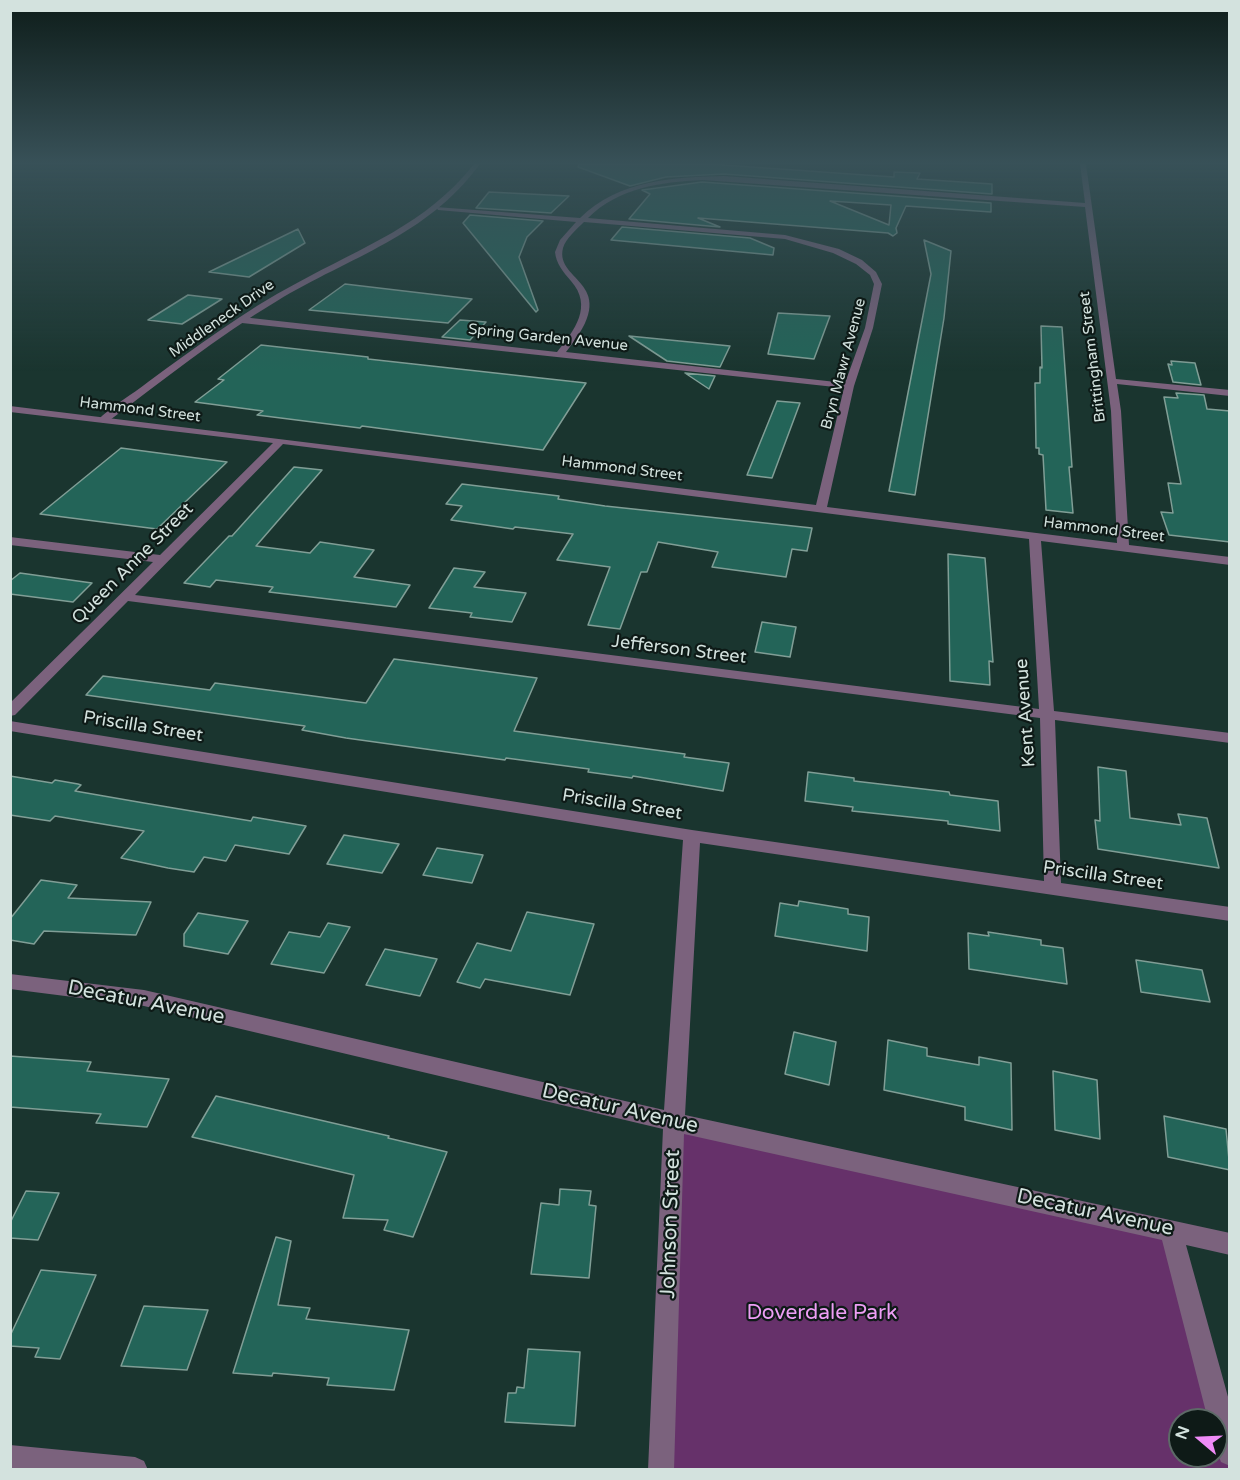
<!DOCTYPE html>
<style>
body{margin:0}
#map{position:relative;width:1240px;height:1480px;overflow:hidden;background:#1a352f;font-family:"Varela Round",sans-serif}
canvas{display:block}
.frame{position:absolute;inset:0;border:12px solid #d3e2de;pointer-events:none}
.north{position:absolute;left:1168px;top:1408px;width:60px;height:60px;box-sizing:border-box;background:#0e1a17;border:2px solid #5d6a67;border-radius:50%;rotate:289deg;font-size:16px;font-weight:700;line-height:24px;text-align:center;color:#d3e2de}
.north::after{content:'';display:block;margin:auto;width:21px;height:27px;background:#ef8bf7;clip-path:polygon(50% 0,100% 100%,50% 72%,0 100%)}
</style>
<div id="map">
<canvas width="1240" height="1480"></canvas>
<div class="frame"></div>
<div class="north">N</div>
</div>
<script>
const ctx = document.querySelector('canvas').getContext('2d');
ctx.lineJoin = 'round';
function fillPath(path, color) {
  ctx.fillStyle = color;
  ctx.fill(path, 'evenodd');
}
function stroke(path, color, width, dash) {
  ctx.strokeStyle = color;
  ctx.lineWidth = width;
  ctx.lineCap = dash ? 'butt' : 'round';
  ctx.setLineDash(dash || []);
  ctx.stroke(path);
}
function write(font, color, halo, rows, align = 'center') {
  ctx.font = font + ' "Varela Round",sans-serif';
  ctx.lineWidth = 4.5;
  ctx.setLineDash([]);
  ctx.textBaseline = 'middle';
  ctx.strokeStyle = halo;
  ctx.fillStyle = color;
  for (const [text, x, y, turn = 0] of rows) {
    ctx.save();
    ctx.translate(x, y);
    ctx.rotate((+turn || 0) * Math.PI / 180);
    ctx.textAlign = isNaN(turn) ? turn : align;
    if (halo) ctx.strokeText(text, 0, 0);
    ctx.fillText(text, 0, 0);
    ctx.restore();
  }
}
const green = new Path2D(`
 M674 1122 1170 1229 1230 1453 1229 1470H660ZM1180 1420H1216V1456H1180Z`);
const building = new Path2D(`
 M579 164H709L894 177V172L920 173 917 179 992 184V194L724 174 666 177 630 186 578 167Z
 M702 182 991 203V212L906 206 896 228 897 233 893 236 888 233 698 218 720 227 629 219 650 194 642 190ZM830 201 891 205 889 225Z
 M489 192 569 196 551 213 476 208Z
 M470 215 543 221 527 237 519 257 538 310 536 312 463 223Z
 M622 227 750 238 774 248 773 255 611 240Z
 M298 229 305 243 249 277 209 272Z
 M924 240 951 251 944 318 915 495 889 491 931 274Z
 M345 284 472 299 448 323 309 310Z
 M188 295 222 299 182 324 148 320Z
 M778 313 830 316 814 359 768 354Z
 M460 320 486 322 470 340 442 337Z
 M1041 326 1062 327 1072 467H1069L1073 513 1046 510 1043 455 1039 454V448H1036L1035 383H1040V367L1042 368Z
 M629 336 710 344 730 346 720 367 667 361Z
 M261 345 368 357V359L586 383 543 450 362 426 360 428 257 415 263 411 195 402 224 380 218 379Z
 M1171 361 1195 363 1201 385 1173 382 1168 364 1172 365Z
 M685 373 715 376 709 389Z
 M1176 393 1204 395 1207 409 1230 411V542L1169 535 1161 512 1173 513 1168 483 1181 484 1164 397 1178 398Z
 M777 401 800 403 772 478 747 475Z
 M121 448 151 452 227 462 157 529 40 514Z
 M294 467 322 470 256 546 310 553 320 542 374 550 354 577 410 585 396 607 269 592 273 587 216 580 210 587 184 583 229 536H232Z
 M462 484 559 496 558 499 605 506 812 528 807 551 792 549 786 577 712 567 718 552 658 542 647 572H641L620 629 588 625 610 567 557 560 573 534 515 527 513 529 451 520 462 506 446 504Z
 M948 554 985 558 993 662 989 661 990 685 950 681Z
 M454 568 485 572 474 587 526 593 512 622 470 617 472 613 429 608Z
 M20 573 92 583 73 602 10 594V581Z
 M762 622 796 627 790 657 755 652Z
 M394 659 537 678 514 731 685 754 684 757 729 763 723 791 633 776 632 778 588 772 589 769 506 758 505 760 346 738 302 730 305 726 86 695 103 676 210 690 215 683 366 703Z
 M1098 767 1126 771 1130 818 1181 825 1178 814 1207 818 1219 868 1098 849 1095 820 1100 821Z
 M808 772 854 778V781L949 792 950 795 998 801 1000 831 948 824V821L852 811 853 807 805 801Z
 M10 776 52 783 55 780 78 784 81 785 75 791 144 803 251 821 253 817 306 826 289 854 235 845 226 861 204 857 194 872 168 868 121 858 144 831 55 816 50 821 10 815Z
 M344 835 399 844 382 873 327 864Z
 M437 848 483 855 472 883 423 875Z
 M41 880 77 885 68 898 151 902 136 935 44 931 34 944 10 940V919Z
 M799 901 848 909V914L869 917 867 951 775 936 780 903 798 906Z
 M527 912 594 924 570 995 485 979 480 988 457 982 477 943 511 951Z
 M198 913 248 921 228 954 184 946V934Z
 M328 923 350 927 324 973 271 964 289 932 320 937Z
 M988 932 1041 940V945L1063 948 1067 984 969 969 968 933 989 936Z
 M385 949 437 959 420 996 366 985Z
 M1136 960 1202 970 1210 1002 1141 992Z
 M794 1032 836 1042 829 1085 785 1074Z
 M888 1040 927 1048V1056L979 1065V1057L1011 1063 1012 1130 965 1120V1107L884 1090Z
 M10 1056 91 1062 87 1071 169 1079 147 1127 96 1123 101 1114 10 1107Z
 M1053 1071 1097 1080 1100 1139 1055 1130Z
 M216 1096 389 1136 388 1138 447 1152 413 1237 384 1230 388 1220 343 1218 354 1175 192 1137Z
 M1164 1116 1226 1129 1230 1170 1168 1157Z
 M560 1189 591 1191 589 1205 596 1206 589 1278 531 1274 541 1203 559 1205Z
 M26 1191 59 1193 38 1240 10 1238V1223Z
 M276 1237 291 1241 278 1305 310 1308 306 1319 409 1330 394 1390 327 1385 329 1378 273 1373 272 1376 233 1373Z
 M41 1270 96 1275 60 1359 35 1357 39 1348 10 1346V1336Z
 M144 1306 208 1310 187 1370 121 1366Z
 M528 1349 580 1352 575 1426 505 1422 508 1393H516L517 1387 524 1388Z`);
const minor = new Path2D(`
 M1080 164H1086L1116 379 1230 390V396L1117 384 1121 411 1129 545 1230 557V565L1041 541 1054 711 1230 733V743L1055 720 1061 883 1230 907V921L700 843 685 1115 1230 1233V1255L1186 1245 1230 1404V1466L1221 1462 1216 1449V1420H1208L1162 1240 684 1134 674 1470H648L663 1129 144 1006 10 989V974L144 990 664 1110 683 840 10 731V721L692 830 1044 881 1040 718 128 601 15 715 10 716V703L153 562 10 545V537L160 555 273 443 10 412V406L816 505 844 388 242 323 238 320 242 317 557 352C575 330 593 306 571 281 563 272 556 263 555 252L560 240 576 222 438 210 436 207 580 218C619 180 673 177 724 176L1085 203ZM702 180 1085 207 1111 411 1117 543 827 507 854 386 873 328 882 284 876 272 862 260 839 249 785 235 588 218C618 188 661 182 702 180ZM584 222 785 239 833 253 856 264 870 275 874 284 865 328 845 383 566 352C625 281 554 283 563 248 566 238 577 229 584 222ZM283 444 1029 539 1039 709 135 595Z
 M10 1445 135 1457 144 1461 148 1470H10Z`);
const tertiary = new Path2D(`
 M474 164H480C426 237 351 256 277 301 217 337 162 381 106 423L97 421C111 406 132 395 148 382 196 347 244 311 297 283 362 247 426 225 474 164Z`);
const farStreetnames = [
 ["Middleneck Drive",222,319,-35],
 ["Spring Garden Avenue",548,338,6],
 ["Brittingham Street",1093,357,-97],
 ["Bryn Mawr Avenue",844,364,-75],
 ["Hammond Street",140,410,7],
 ["Hammond Street",622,469,7],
 ["Hammond Street",1104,530,7]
];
const streetNames = [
 ["Queen Anne Street",133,564,-45],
 ["Jefferson Street",679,650,7],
 ["Kent Avenue",1026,713,-94],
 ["Priscilla Street",143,727,9],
 ["Priscilla Street",622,805,9],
 ["Priscilla Street",1103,876,8]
];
const nearStreetnames = [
 ["Decatur Avenue",146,1003,11],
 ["Decatur Avenue",620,1109,13],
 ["Decatur Avenue",1095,1213,12],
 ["Johnson Street",671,1224,-88]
];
const nearParknames = [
 ["Doverdale Park",822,1313]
];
fillPath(green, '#66316a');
fillPath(building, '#236458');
stroke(building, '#809e96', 1.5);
fillPath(minor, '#7b627d');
fillPath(tertiary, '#7b627d');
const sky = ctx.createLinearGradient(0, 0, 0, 371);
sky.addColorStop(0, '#0e1d1a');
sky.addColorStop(0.44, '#385158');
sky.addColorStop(1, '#38515800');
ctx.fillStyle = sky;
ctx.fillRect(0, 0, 1240, 371);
write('15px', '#d3e2de', '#0e1a17', farStreetnames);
write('18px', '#d3e2de', '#0e1a17', streetNames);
write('21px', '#d3e2de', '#0e1a17', nearStreetnames);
write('21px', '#ed9ef4', '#0e1a17', nearParknames);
</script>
